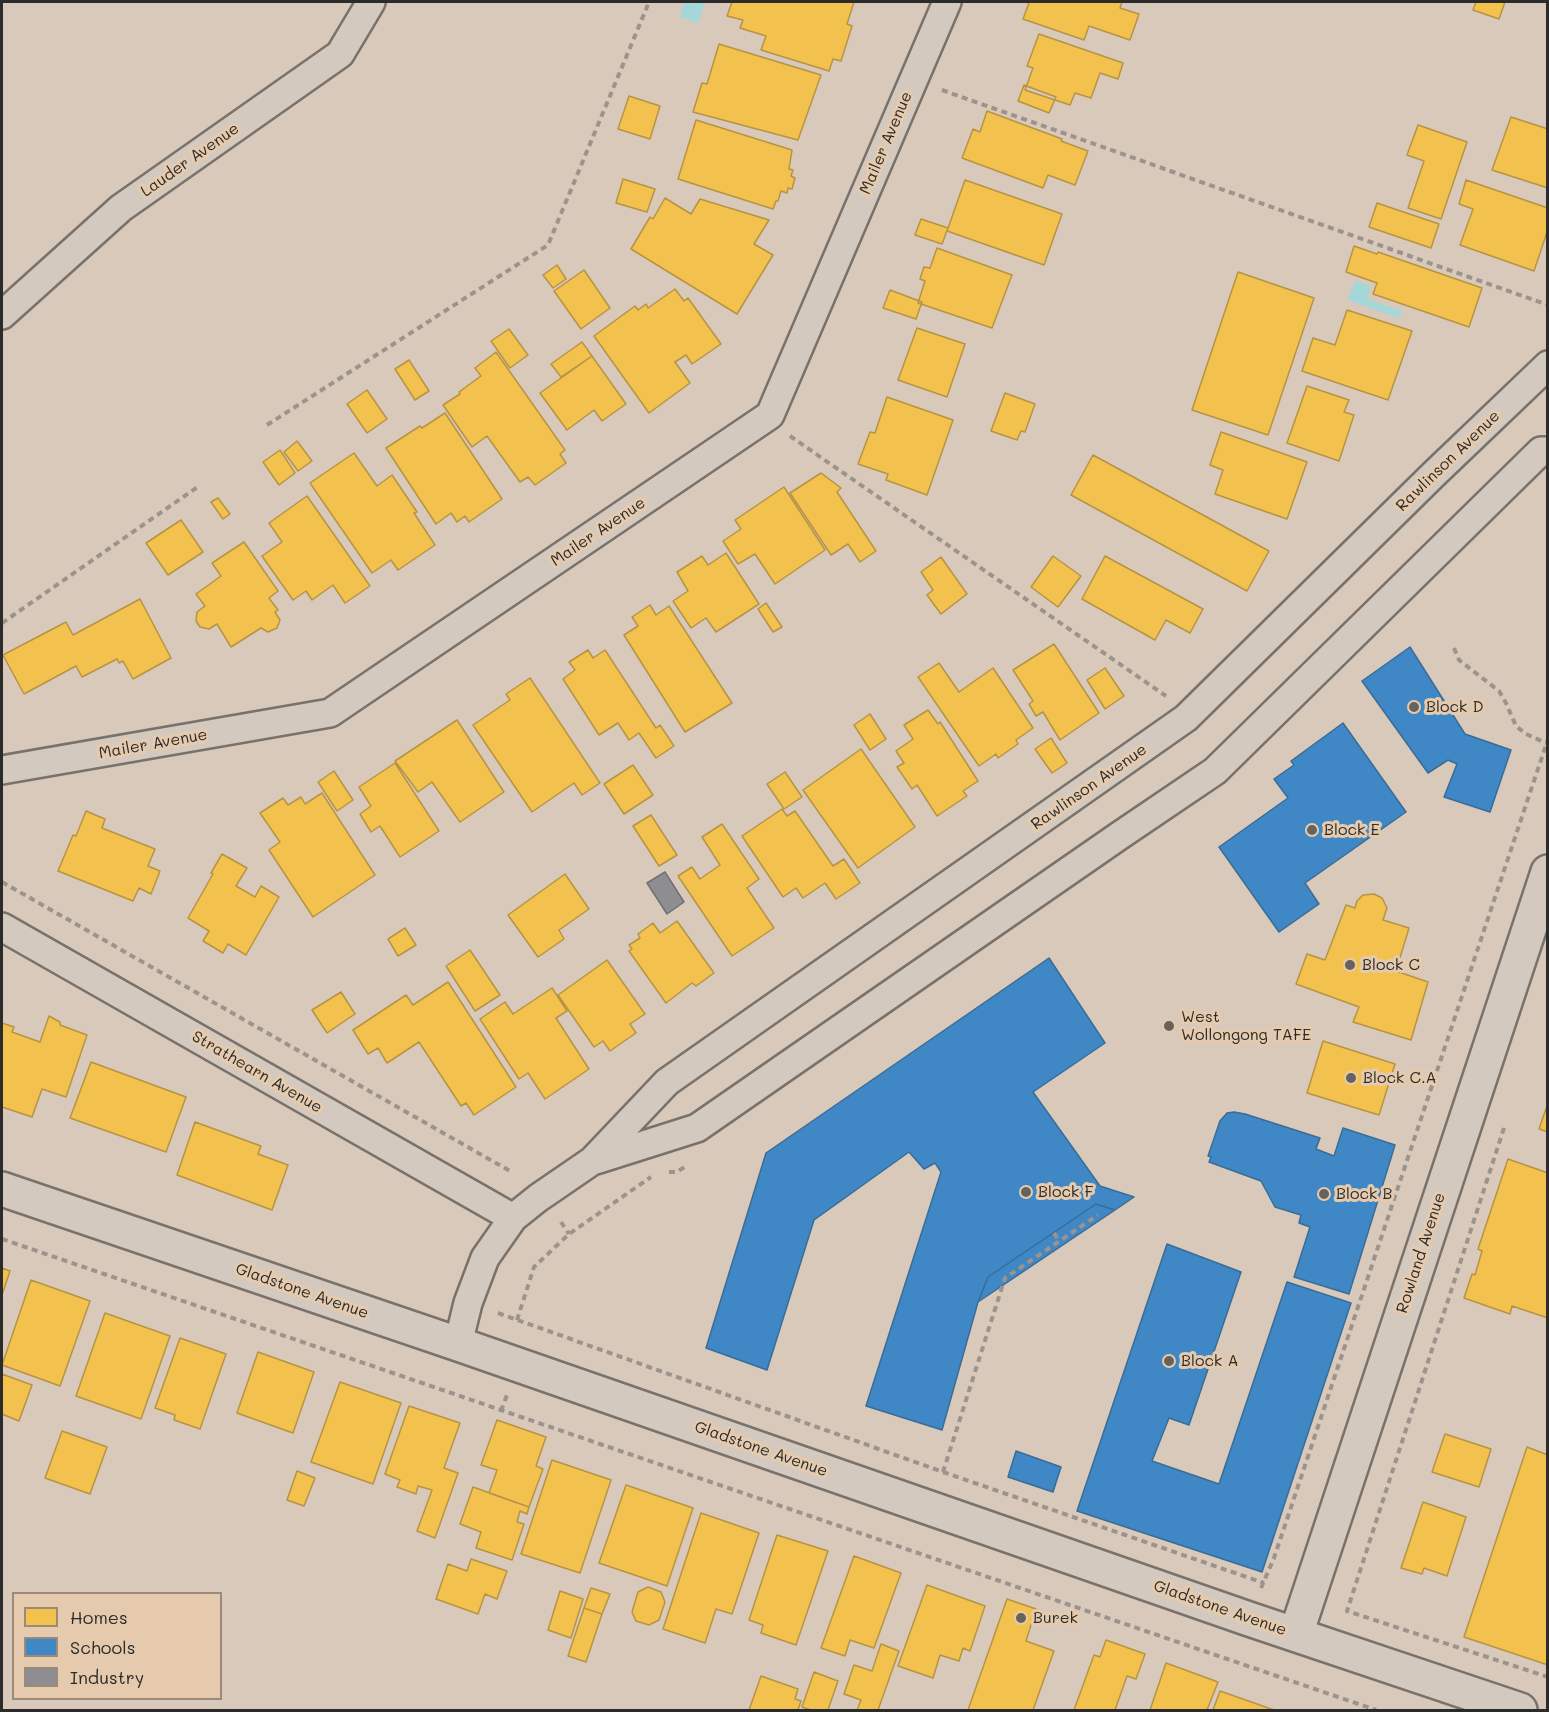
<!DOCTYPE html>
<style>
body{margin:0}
#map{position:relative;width:1549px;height:1712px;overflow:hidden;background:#d8c9ba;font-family:Mali,sans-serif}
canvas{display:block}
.frame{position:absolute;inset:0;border:3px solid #2b2b2b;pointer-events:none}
.legend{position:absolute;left:12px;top:1592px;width:210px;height:108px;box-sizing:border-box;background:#e5caad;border:2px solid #9b8a79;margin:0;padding:8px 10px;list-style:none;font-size:18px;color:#2b2b2b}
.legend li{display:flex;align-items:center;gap:12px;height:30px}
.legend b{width:30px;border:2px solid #9b8a79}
</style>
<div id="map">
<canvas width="1549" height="1712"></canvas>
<div class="frame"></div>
<ul class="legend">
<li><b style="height:16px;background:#f2c14e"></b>Homes</li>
<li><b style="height:16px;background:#3f88c5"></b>Schools</li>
<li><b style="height:16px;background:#8d8d92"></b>Industry</li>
</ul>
</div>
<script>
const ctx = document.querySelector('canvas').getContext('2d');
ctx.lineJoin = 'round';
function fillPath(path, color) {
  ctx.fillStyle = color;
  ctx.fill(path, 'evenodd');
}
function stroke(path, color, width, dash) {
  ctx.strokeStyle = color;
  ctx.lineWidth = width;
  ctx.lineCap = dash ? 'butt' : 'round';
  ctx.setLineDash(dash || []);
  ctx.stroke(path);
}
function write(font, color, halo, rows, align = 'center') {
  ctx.font = font + ' Mali,sans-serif';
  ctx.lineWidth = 6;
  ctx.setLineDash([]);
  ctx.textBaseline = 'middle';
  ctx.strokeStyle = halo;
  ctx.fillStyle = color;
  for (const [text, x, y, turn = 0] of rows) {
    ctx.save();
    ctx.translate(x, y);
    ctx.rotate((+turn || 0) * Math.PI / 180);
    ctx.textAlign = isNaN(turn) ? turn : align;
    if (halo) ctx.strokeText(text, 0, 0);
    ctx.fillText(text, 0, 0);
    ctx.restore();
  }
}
const water = new Path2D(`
 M684 2H705L698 23 680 17Z
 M1355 281 1371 286 1367 299 1402 311 1399 318 1348 300Z`);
const homes = new Path2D(`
 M732 2H854L847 24 852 26 841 61 833 59 829 71 761 50 766 36 740 28 743 20 727 16Z
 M1025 2H1122L1120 8 1139 14 1130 40 1089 26 1084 40 1023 19 1029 3Z
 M1476 2H1505L1499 19 1473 10Z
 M1039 34 1123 63 1118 79 1100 73 1091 98 1075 93 1070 105 1025 90 1033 68 1027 66Z
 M719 44 821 75 798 140 693 112 702 83 707 84Z
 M1024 85 1056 97 1049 113 1018 101Z
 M629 96 660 106 650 139 618 129Z
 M987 111 1062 139 1061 141 1088 151 1075 185 1048 175 1043 188 962 158 973 129 980 132Z
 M1511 117 1548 129V188L1492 170Z
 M696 120 792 150 789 169 793 170 791 176 795 178 792 189 788 188 787 193 781 191 778 201H776L773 209 678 179Z
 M1418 125 1467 142 1441 219 1408 208 1424 161 1407 155Z
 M623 179 655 189 647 212 616 203Z
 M965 180 1062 214 1044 265 947 231Z
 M1466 180 1548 208V229L1534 271 1460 245 1473 209 1459 204Z
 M665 198 691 214 700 199 769 220 754 244 773 255 737 314 631 249 650 217 653 219Z
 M1377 203 1439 224 1431 248 1369 227Z
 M921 219 948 228 942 244 915 235Z
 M1354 246 1377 254 1378 252 1482 288 1469 327 1373 294 1377 283 1346 272Z
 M937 248 1012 275 992 328 918 303 925 281 920 279 924 267 930 268Z
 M557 265 566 279 553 288 543 275Z
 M584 270 610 308 581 329 554 291Z
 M1238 272 1314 298 1268 435 1192 410Z
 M675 289 684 301 688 298 721 344 692 364 686 355 675 362 690 383 649 413 594 336 635 306 638 310 646 304 648 308Z
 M890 290 922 302 916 319 883 308Z
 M1347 310 1412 331 1388 400 1302 371 1313 338 1335 345Z
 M917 328 965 344 947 397 898 380Z
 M509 329 528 355 510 368 491 341Z
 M582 342 592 356 561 377 551 364Z
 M496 352 565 450 560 454 566 463 535 485 528 477 520 482 487 436 472 447 443 405 460 394 459 392 481 376 475 368Z
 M592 356 626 404 602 421 594 410 567 430 540 393Z
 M409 360 429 391 415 400 395 369Z
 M1307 386 1349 400 1344 412 1354 415 1339 461 1287 443Z
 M367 390 387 419 367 433 347 404Z
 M1005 393 1035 404 1025 432 1021 431 1017 440 991 431Z
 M887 397 953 420 927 495 886 480 888 474 858 464 870 432 875 433Z
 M445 413 502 499 469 522 465 516 457 522 451 513 436 524 386 448 420 426 422 428Z
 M1221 432 1307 462 1287 519 1215 494 1223 470 1210 465Z
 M297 441 312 461 298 471 284 452Z
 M280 450 295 473 279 485 263 462Z
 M354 453 377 486 392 475 417 512 414 513 435 545 398 570 391 560 372 573 310 483Z
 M1093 455 1269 551 1247 591 1071 495Z
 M821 473 841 488 837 492 876 551 860 562 848 544 831 555 790 493Z
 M784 487 825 550 775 584 755 554 738 564 723 541 741 529 735 520Z
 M307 496 370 586 345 603 333 585 312 600 306 591 293 600 262 556 282 542 269 523Z
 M218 498 230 514 223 519 211 502Z
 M181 520 203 552 168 575 146 543Z
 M244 542 278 591 269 598 278 610 275 612 280 620 277 628 268 632 261 628 231 647 217 624 209 629 200 627 196 621 197 612 205 606 196 594 221 576 212 563Z
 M726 553 759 604 716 632 706 618 691 628 673 601 688 591 677 572 702 556 708 565Z
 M1053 556 1081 576 1058 607 1031 587Z
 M1105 556 1203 609 1190 633 1166 620 1155 640 1082 599Z
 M941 557 967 594 941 614 927 595 933 590 921 572Z
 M140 599 171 658 133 679 123 661 119 663 117 659 82 677 76 666 24 694 3 655 66 622 73 635Z
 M766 603 782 627 773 632 758 609Z
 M650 605 656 615 669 606 732 703 685 732 624 635 638 626 632 617Z
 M1054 644 1099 713 1060 740 1043 712 1036 716 1029 704 1033 701 1013 670Z
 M588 650 593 658 605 650 656 728 660 725 674 746 656 758 639 733 629 740 618 723 599 735 563 679 575 670 569 662Z
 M939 663 959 692 993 668 1033 728 1016 740 1018 744 998 758 996 754 979 766 918 677Z
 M1105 668 1124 696 1105 709 1087 680Z
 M530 678 600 783 582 795 574 783 532 812 473 725 510 700 506 694Z
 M928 710 938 724 940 722 978 781 963 791 967 796 937 816 917 785 912 789 897 767 904 763 896 751 913 739 904 725Z
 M870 714 886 739 870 750 854 725Z
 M457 720 504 792 460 822 432 782 418 792 395 761Z
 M1051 738 1067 763 1052 773 1035 749Z
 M861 749 915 827 858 868 803 790Z
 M395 763 439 831 400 857 380 826 371 832 360 814 371 806 359 787Z
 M633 765 653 795 624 814 604 784Z
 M334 771 353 800 337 811 318 782Z
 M785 772 802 797 784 809 767 784Z
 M322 793 375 875 313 917 269 850 280 842 260 813 283 798 288 805 301 797 305 804Z
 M782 809 787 816 795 811 833 866 844 859 860 883 836 899 825 883 803 898 796 888 783 897 742 836Z
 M86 811 105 819 102 828 155 849 148 866 160 871 151 894 139 888 133 901 58 871 73 835 76 836Z
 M651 815 677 855 659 866 633 826Z
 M722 824 759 879 747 888 774 928 732 956 678 876 692 867 700 879 720 865 702 837Z
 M222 854 247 868 236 886 255 897 261 886 279 897 246 955 228 944 223 953 203 941 209 931 188 918 213 874 211 873Z
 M565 874 589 909 559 930 564 939 538 957 508 915Z
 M1374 894 1382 898 1387 908 1383 920 1409 928 1396 971 1428 982 1411 1040 1353 1022 1359 1007 1296 984 1307 954 1325 960 1346 905 1355 908 1357 901 1363 895Z
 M677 921 714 973 696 986 692 983 666 1003 629 951 632 949 629 945 640 938 638 934 653 923 660 933Z
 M405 928 416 945 398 956 388 939Z
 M470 950 500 995 475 1011 446 966Z
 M607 960 645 1014 630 1024 636 1033 610 1051 603 1041 594 1047 558 995Z
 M448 982 516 1087 474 1115 466 1103 461 1106 419 1042 387 1063 378 1048 368 1054 353 1030 406 995 413 1005Z
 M552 988 567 1011 556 1018 589 1069 545 1099 528 1073 519 1079 480 1019 505 1002 513 1014Z
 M341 992 355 1014 327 1033 312 1010Z
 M49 1016 60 1022V1025L87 1035 66 1097 42 1089 32 1117 2 1107V1023L14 1027 12 1032 40 1042Z
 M1323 1041 1395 1064 1379 1115 1307 1093Z
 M91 1062 186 1097 166 1152 70 1118Z
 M1548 1103V1132L1539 1129Z
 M195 1122 261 1146 258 1154 288 1165 272 1210 177 1175Z
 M1508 1159 1548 1173V1318L1512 1306 1510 1314 1464 1298 1472 1274 1475 1275 1482 1251 1478 1249Z
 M2 1268 10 1271 2 1295Z
 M31 1280 90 1301 60 1386 2 1365Z
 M105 1313 170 1336 141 1419 76 1396Z
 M180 1338 226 1354 200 1429 174 1420 175 1415 155 1408Z
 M258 1352 314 1372 293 1433 237 1413Z
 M2 1374 32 1385 19 1421 2 1414Z
 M340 1382 401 1403 373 1484 311 1462Z
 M409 1406 460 1423 444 1468 458 1473 435 1538 417 1531 432 1490 418 1486 416 1494 397 1487 400 1480 385 1474Z
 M497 1420 546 1437 536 1466 543 1469 529 1507 489 1493 497 1470 481 1465Z
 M62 1431 107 1447 90 1494 45 1478Z
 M1445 1434 1491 1449 1479 1487 1432 1472Z
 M1527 1447 1548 1455V1665L1464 1637Z
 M552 1460 611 1480 580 1573 521 1554Z
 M297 1471 315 1478 304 1506 287 1500Z
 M626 1485 693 1508 667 1586 599 1563Z
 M473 1487 529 1507 527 1514 520 1511 517 1522 524 1524 512 1560 476 1548 481 1532 460 1524Z
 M1423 1502 1466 1517 1447 1576 1424 1568 1422 1574 1401 1568Z
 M701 1513 759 1533 732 1614 716 1609 705 1643 663 1629Z
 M777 1535 828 1551 796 1645 761 1633 763 1625 749 1620Z
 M854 1556 901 1573 874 1648 850 1640 845 1656 821 1648Z
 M471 1559 507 1571 497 1599 485 1594 478 1614 436 1599 448 1564 467 1571Z
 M927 1585 985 1606 970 1651 963 1648 959 1661 940 1655 933 1678 898 1666Z
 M648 1587 661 1592 665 1602 659 1620 649 1625 636 1621 632 1612 638 1592Z
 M591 1588 610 1594 602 1614 584 1608Z
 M560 1591 583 1599 571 1638 548 1630Z
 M1007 1599 1036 1609 1026 1641 1054 1651 1033 1710H968Z
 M584 1608 602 1614 586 1662 568 1656Z
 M1106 1640 1145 1654 1136 1679 1127 1676 1115 1710H1074L1094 1655 1100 1657Z
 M881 1644 899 1651 878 1710H857L861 1700 844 1694 854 1665 872 1671Z
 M1166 1663 1218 1682 1207 1710H1150Z
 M814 1672 838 1681 828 1710H811L802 1707Z
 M761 1676 798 1689 795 1699 801 1701 798 1710H749Z
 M1220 1691 1274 1710H1213Z`);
const schools = new Path2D(`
 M1410 647 1465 734 1511 750 1490 812 1444 797 1457 764 1448 760 1428 773 1362 681Z
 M1343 723 1406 812 1305 883 1319 904 1279 932 1219 847 1288 798 1274 779 1294 765 1291 761Z
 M1049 958 1105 1043 1033 1092 1100 1186 1134 1197 1115 1210 1096 1204 988 1277 978 1302 942 1430 866 1406 941 1172 935 1163 924 1169 909 1152 814 1220 767 1370 706 1348 766 1153Z
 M1234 1112 1245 1114 1320 1138 1316 1149 1334 1156 1343 1128 1395 1145 1349 1294 1294 1277 1310 1227 1299 1223 1301 1215 1275 1207 1261 1181 1209 1162 1211 1157 1208 1156 1220 1121 1227 1113Z
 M1096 1204 1115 1210 978 1302 988 1277Z
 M1167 1244 1241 1272 1189 1425 1169 1418 1152 1461 1219 1484 1287 1282 1351 1303 1262 1572 1077 1511Z
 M1016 1451 1061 1467 1053 1492 1008 1477Z`);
const industry = new Path2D(`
 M665 872 684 902 667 914 647 883Z`);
const path = new Path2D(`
 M942 90 1548 305
 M267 425 548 245 649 2
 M790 436 1166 696
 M2 623 199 486
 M1454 648 1459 660 1499 691 1506 703 1516 726 1526 734 1546 743
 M2 882 510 1171
 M1504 1128 1347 1611 1548 1677
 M669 1172H677L686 1166
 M561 1222 569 1234
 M1054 1233 1059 1241
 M2 1239 1376 1710
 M498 1313 943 1472 1264 1583
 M517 1320 534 1267 569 1234 651 1177
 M501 1411 507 1395
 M943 1472 1005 1278 1098 1215
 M1261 1588 1274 1558 1548 739`);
const minor = new Path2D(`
 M2 315 121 208 340 54 371 2
 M2 770 330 713 770 415 947 2
 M2 927 513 1218
 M596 1160 697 1128 1119 836 1215 771 1541 451H1548
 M458 1344 468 1303 485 1258 513 1218 538 1198 592 1161 667 1082 1186 718 1434 474 1548 365`);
const tertiary = new Path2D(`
 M1296 1634 1548 872`);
const secondary = new Path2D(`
 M2 1189 458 1344 1249 1619 1520 1710`);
const markers = [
 [1414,707,6,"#68625d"],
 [1312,830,6,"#68625d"],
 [1350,965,6,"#68625d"],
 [1169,1026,6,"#68625d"],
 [1351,1078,6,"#68625d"],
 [1026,1192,6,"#68625d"],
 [1324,1194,6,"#68625d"],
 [1169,1361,6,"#68625d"],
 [1021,1618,6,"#68625d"]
];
const streetNames = [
 ["Mailer Avenue",886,143,-67],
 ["Lauder Avenue",190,160,-35],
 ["Rawlinson Avenue",1448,461,-44],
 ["Mailer Avenue",598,532,-34],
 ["Mailer Avenue",153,744,-10],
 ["Rawlinson Avenue",1089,787,-35],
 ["Strathearn Avenue",257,1072,30],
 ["Rowland Avenue",1421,1253,-72],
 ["Gladstone Avenue",302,1291,19],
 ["Gladstone Avenue",761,1449,19],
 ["Gladstone Avenue",1220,1608,19]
];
const poiNames = [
 ["Block D",1426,707],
 ["Block E",1324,830],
 ["Block C",1362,965],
 ["West",1181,1017],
 ["Wollongong TAFE",1181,1035],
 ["Block C.A",1363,1078],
 ["Block F",1038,1192],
 ["Block B",1336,1194],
 ["Block A",1181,1361],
 ["Burek",1033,1618]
];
fillPath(water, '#a3d7da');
fillPath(homes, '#f2c14e');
stroke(homes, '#b69444', 1.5);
fillPath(schools, '#3f88c5');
stroke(schools, '#396c97', 1.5);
fillPath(industry, '#8d8d92');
stroke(industry, '#707073', 1.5);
stroke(minor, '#79726b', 32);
stroke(tertiary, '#79726b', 38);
stroke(secondary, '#79726b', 38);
stroke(path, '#9b938c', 4, [6, 4.5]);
stroke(minor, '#d4c9be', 27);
stroke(tertiary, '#d4c9be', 33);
stroke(secondary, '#d4c9be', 33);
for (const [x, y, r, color] of markers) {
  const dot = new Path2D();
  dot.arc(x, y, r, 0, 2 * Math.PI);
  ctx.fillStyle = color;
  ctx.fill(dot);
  stroke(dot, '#e5caad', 2);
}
write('16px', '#2b2b2b', '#e5caad', streetNames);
write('16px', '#2b2b2b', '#e5caad', poiNames, 'left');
</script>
